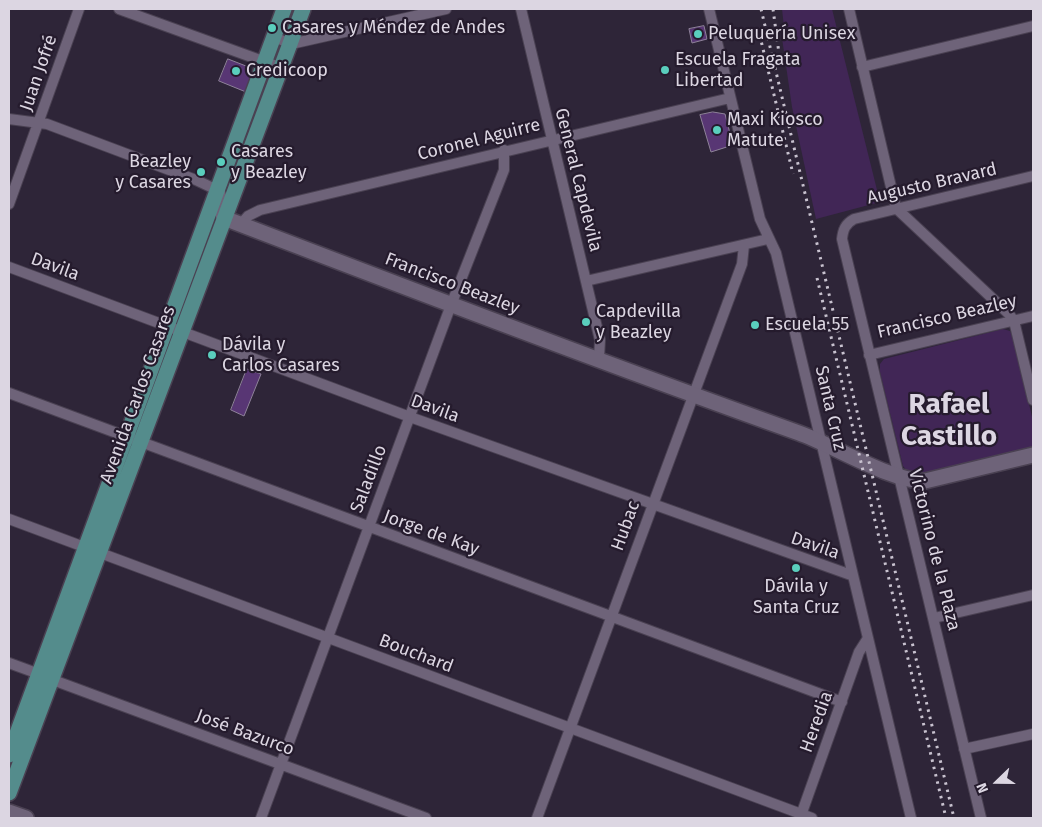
<!DOCTYPE html>
<meta charset="utf-8">
<style>
body{margin:0}
#map{position:relative;width:1042px;height:827px;overflow:hidden;background:#2e2538;font-family:"Fira Sans",sans-serif}
canvas{display:block}
.frame{position:absolute;inset:0;border:10px solid #dcd6e2;pointer-events:none}
.north{position:absolute;left:972px;top:757px;width:50px;height:50px;-webkit-text-stroke:4px #251b2d;paint-order:stroke;rotate:248deg;font-size:14px;font-weight:700;line-height:20px;text-align:center;color:#dcd6e2}
.north::after{content:'';display:block;margin:auto;width:18px;height:22px;background:#dcd6e2;clip-path:polygon(50% 0,100% 100%,50% 72%,0 100%)}
</style>
<div id="map">
<canvas width="1042" height="827"></canvas>
<div class="frame"></div>
<div class="north">N</div>
</div>
<script>
const ctx = document.querySelector('canvas').getContext('2d');
ctx.lineJoin = 'round';
function fillPath(path, color) {
  ctx.fillStyle = color;
  ctx.fill(path, 'evenodd');
}
function stroke(path, color, width, dash) {
  ctx.strokeStyle = color;
  ctx.lineWidth = width;
  ctx.lineCap = dash ? 'butt' : 'round';
  ctx.setLineDash(dash || []);
  ctx.stroke(path);
}
function write(font, color, halo, rows, align = 'center') {
  ctx.font = font + ' "Fira Sans",sans-serif';
  ctx.lineWidth = 4.5;
  ctx.setLineDash([]);
  ctx.textBaseline = 'middle';
  ctx.strokeStyle = halo;
  ctx.fillStyle = color;
  for (const [text, x, y, turn = 0] of rows) {
    ctx.save();
    ctx.translate(x, y);
    ctx.rotate((+turn || 0) * Math.PI / 180);
    ctx.textAlign = isNaN(turn) ? turn : align;
    if (halo) ctx.strokeText(text, 0, 0);
    ctx.fillText(text, 0, 0);
    ctx.restore();
  }
}
const green = new Path2D(`
 M782 9H832L880 202 816 219 792 107 782 38 785 36Z
 M1003 329 1010 331 1014 340 1033 421V450L923 476 908 472 903 466 880 372V364L884 359Z`);
const building = new Path2D(`
 M704 26 707 39 692 43 689 29Z
 M228 59 246 66 252 77 246 92 219 81Z
 M713 112 725 114 733 145 711 152 700 115Z
 M247 369 261 374 244 416 231 410Z`);
const street = new Path2D(`
 M119 9 282 68
 M521 9 600 340 599 358
 M709 9 760 219 776 253 911 818
 M849 9 896 208 1009 314 1014 321 1033 400
 M274 37 291 44 446 9
 M862 67 1033 26
 M9 119 47 124 196 180 217 190
 M9 204 79 9
 M241 224 248 216 260 210 730 98
 M9 267 410 417 851 575
 M586 281 768 239
 M869 355 1033 316
 M9 393 842 702
 M9 519 812 818
 M934 618 1033 595
 M9 663 39 674
 M53 680 426 818
 M964 749 1033 734
 M261 818 451 305 504 170V150
 M537 818 742 264 744 245
 M800 818 859 652 868 638
 M981 818 842 239C843 230 845 224 854 219L1033 176`);
const secondary = new Path2D(`
 M217 190 224 218C415 291 606 364 799 433 833 445 892 482 925 481L1033 455
 M9 812 26 818`);
const primary = new Path2D(`
 M9 755 284 9
 M9 793 303 9`);
const rail = new Path2D(`
 M761 9 954 818
 M773 9 780 61
 M758 28 793 174
 M817 278 946 818`);
const markers = [
 [272,28,5,"#5acebd"],
 [698,34,5,"#5acebd"],
 [665,70,5,"#5acebd"],
 [236,71,5,"#5acebd"],
 [717,130,5,"#5acebd"],
 [221,162,5,"#5acebd"],
 [201,172,5,"#5acebd"],
 [586,322,5,"#5acebd"],
 [755,325,5,"#5acebd"],
 [212,355,5,"#5acebd"],
 [796,568,5,"#5acebd"]
];
const poiNames = [
 ["Casares y Méndez de Andes",282,28],
 ["Peluquería Unisex",708,34],
 ["Escuela Fragata",675,60],
 ["Libertad",675,81],
 ["Credicoop",246,71],
 ["Maxi Kiosco",727,120],
 ["Matute",727,141],
 ["Casares",231,152],
 ["y Beazley",231,173],
 ["Beazley",191,162,"right"],
 ["y Casares",191,183,"right"],
 ["Capdevilla",596,312],
 ["y Beazley",596,333],
 ["Escuela 55",765,325],
 ["Dávila y",222,345],
 ["Carlos Casares",222,366],
 ["Dávila y",796,587,"center"],
 ["Santa Cruz",796,608,"center"]
];
const streetNames = [
 ["Juan Jofré",39,73,-71],
 ["Coronel Aguirre",479,140,-14],
 ["General Capdevila",578,180,76],
 ["Augusto Bravard",932,184,-13],
 ["Davila",55,267,20],
 ["Francisco Beazley",452,284,21],
 ["Francisco Beazley",947,317,-13],
 ["Avenida Carlos Casares",138,395,-70],
 ["Santa Cruz",830,408,77],
 ["Davila",435,409,20],
 ["Saladillo",369,479,-69],
 ["Hubac",626,526,-70],
 ["Jorge de Kay",431,533,20],
 ["Davila",815,546,19],
 ["Victorino de la Plaza",934,550,76],
 ["Bouchard",416,654,21],
 ["Heredia",817,722,-70],
 ["José Bazurco",245,733,20]
];
const townNames = [
 ["Rafael",949,405],
 ["Castillo",949,437]
];
fillPath(green, '#412656');
fillPath(building, '#583674');
stroke(building, '#8e8299', 1);
stroke(street, '#4a4152', 12);
stroke(secondary, '#4a4152', 18);
stroke(primary, '#4a4152', 18);
stroke(street, '#6e6379', 10);
stroke(secondary, '#6e6379', 15);
stroke(primary, '#548c8c', 15);
stroke(rail, '#c8c2cf', 3, [2.5, 5]);
for (const [x, y, r, color] of markers) {
  const dot = new Path2D();
  dot.arc(x, y, r, 0, 2 * Math.PI);
  ctx.fillStyle = color;
  ctx.fill(dot);
  stroke(dot, '#251b2d', 2);
}
write('18px', '#dcd6e2', '#251b2d', poiNames, 'left');
write('18px', '#dcd6e2', '#251b2d', streetNames);
write('bold 28px', '#dcd6e2', '#251b2d', townNames);
</script>
